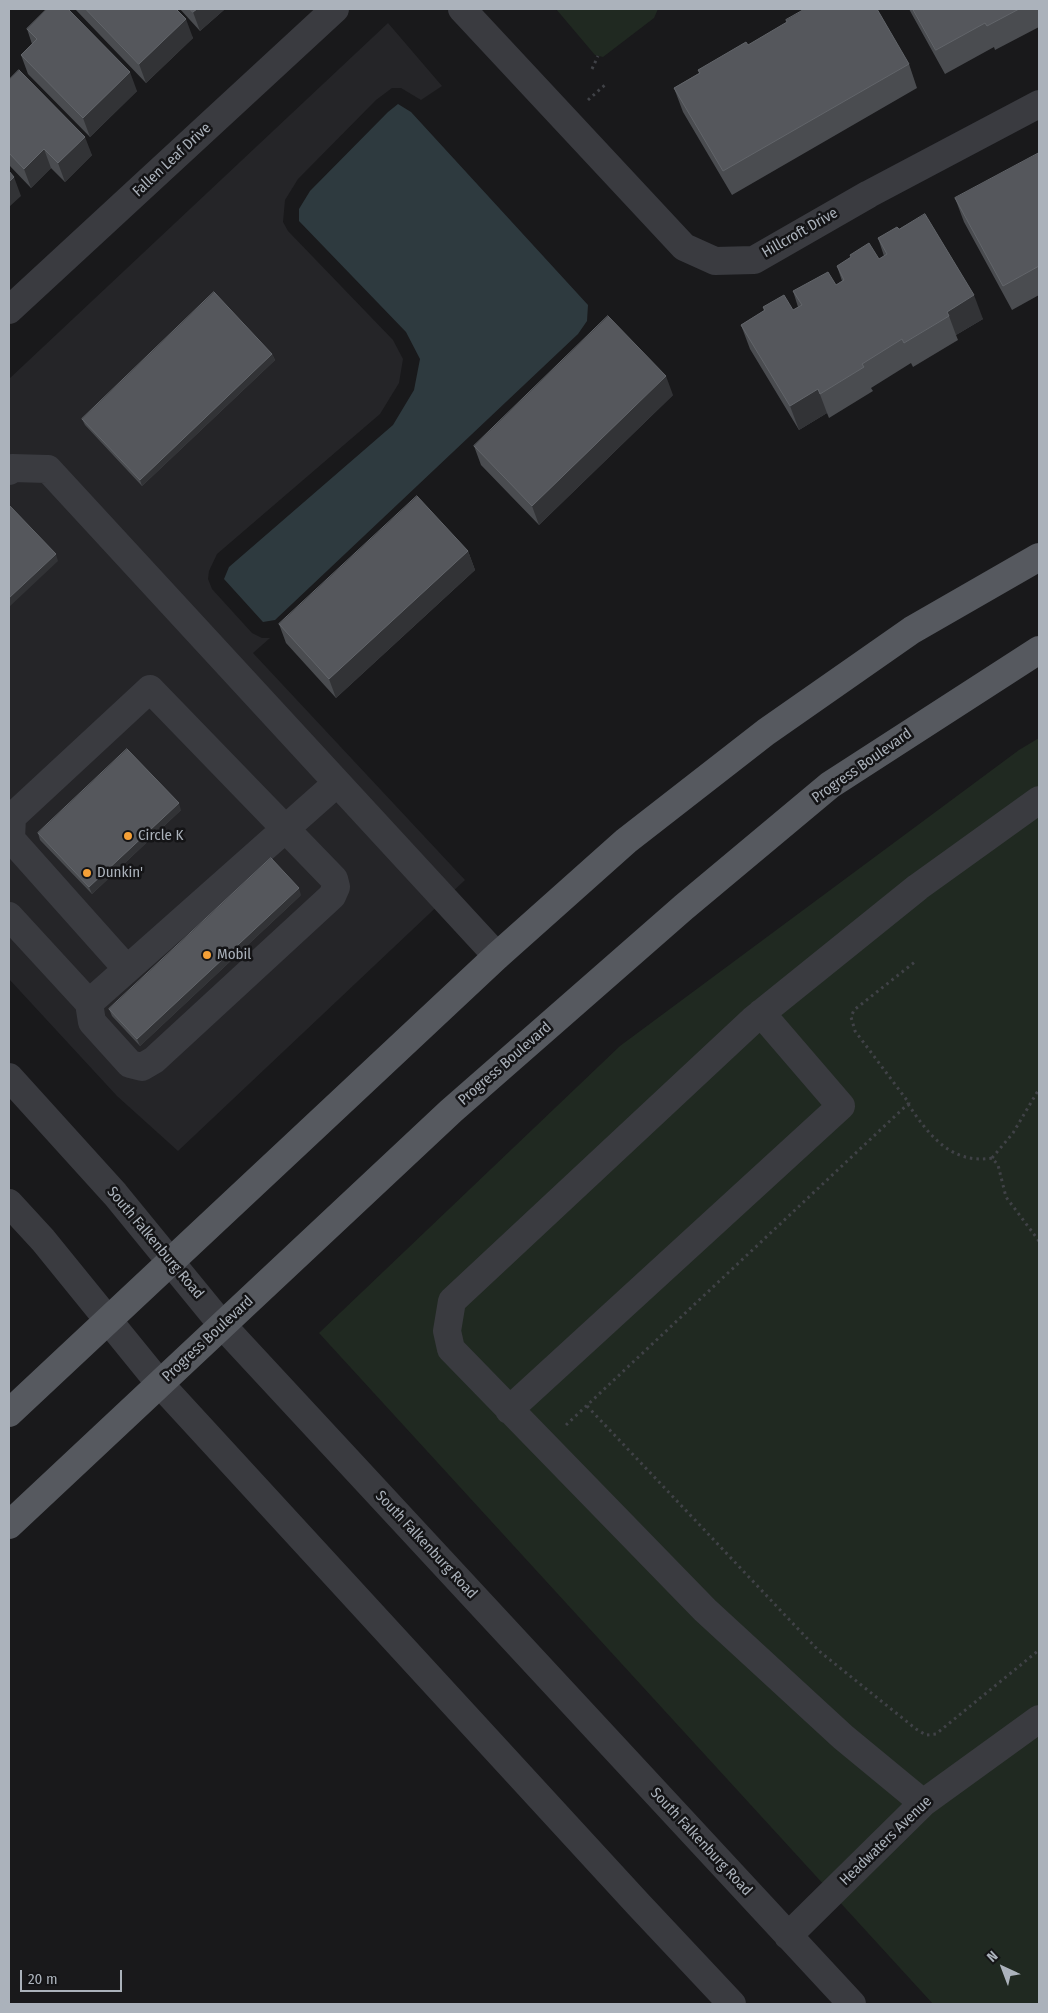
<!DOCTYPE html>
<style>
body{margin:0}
#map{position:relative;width:1048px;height:2013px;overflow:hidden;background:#19191b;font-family:"Fira Sans Condensed",sans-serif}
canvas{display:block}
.frame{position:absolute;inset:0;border:10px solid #abb2bb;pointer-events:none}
.north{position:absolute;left:978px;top:1943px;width:50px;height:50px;-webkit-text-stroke:4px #141416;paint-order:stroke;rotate:317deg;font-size:14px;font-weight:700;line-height:20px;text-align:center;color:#abb2bb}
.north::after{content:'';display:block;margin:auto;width:18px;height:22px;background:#abb2bb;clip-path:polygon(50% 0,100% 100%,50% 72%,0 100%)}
.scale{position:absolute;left:20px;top:1970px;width:102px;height:22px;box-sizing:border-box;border:2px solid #abb2bb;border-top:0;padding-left:6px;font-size:15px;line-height:18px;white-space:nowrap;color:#abb2bb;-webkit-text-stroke:4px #141416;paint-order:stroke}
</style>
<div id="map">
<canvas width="1048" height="2013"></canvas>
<div class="frame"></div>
<div class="north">N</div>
<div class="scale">20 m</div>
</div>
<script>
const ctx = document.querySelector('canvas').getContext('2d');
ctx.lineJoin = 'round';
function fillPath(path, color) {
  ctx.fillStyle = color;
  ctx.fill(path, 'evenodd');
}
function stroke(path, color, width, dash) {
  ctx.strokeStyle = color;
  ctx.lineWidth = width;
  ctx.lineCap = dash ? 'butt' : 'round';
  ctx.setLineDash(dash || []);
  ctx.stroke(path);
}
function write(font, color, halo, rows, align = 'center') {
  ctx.font = font + ' "Fira Sans Condensed",sans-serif';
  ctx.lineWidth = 5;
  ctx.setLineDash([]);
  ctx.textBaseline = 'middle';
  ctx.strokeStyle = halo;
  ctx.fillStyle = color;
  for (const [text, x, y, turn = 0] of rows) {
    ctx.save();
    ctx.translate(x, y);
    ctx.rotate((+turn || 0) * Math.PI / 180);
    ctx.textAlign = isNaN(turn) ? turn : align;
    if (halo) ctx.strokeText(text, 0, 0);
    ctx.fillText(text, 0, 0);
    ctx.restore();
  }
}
const built = new Path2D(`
 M388 23 442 86 421 100 401 88H392L376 100 298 179 285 200 283 222 288 231 393 340 403 359 399 383 380 414 217 554 209 571 208 579 212 589 252 633 262 638H270L253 653 465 880 178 1151 117 1096 9 979V379Z`);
const green = new Path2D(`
 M556 9H658L654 18 603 57 595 55Z
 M1039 738V2003L1037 2004H933L319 1333 620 1046 1019 750Z`);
const water = new Path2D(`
 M398 104 411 112 588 305 587 321 578 334 275 620 263 622 224 579 229 567 393 425 414 390 420 359 406 332 299 221V209L310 191 388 112Z`);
const path = new Path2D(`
 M592 69 598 56
 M588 100 606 84
 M908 1104C928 1134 951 1165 992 1158L998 1165 1006 1197 1039 1241
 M992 1158 1013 1133 1039 1089
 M587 1406 819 1651 916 1729 926 1735 936 1734 1039 1650
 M566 1425 909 1103 855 1031 851 1017 854 1010 916 961`);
const minor = new Path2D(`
 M462 9 684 247 715 261 754 260 869 194 1039 104
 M9 310 335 9
 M9 471 12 468 48 469 497 956
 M9 916 89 1003 92 1022 130 1064 142 1067 154 1060 332 896 336 887 334 879 150 689 12 817 11 839 127 969
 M89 1003 337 783
 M9 1077 115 1194 223 1326 852 2004
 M9 1203 43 1240 160 1384 638 1904 732 2004
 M509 1410 841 1106 761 1013
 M923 1803 843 1737 705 1610 451 1349 447 1331 452 1301 753 1020 918 887 1039 800
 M788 1936 923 1803 1039 1719`);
const major = new Path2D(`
 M9 1413 497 956 626 841 766 732 912 630 1039 557
 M9 1525 451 1111 684 907 830 785 1039 650`);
const wall = new Path2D(`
 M75 9H176L193 38 146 83Z
 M180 9H225L200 31Z
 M909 9H1039V27L995 50 994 47 945 74Z
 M27 29 137 91 90 137 28 74 21 55 32 44Z
 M748 45 909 64 917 88 732 195 683 112 674 88 699 73 698 70Z
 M9 80 92 155 65 182 51 168 31 188 9 165Z
 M1039 153V295L1012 310 964 222 955 198Z
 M899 229 983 319 956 335 958 340 913 367 911 363 871 388 873 391 829 418 827 413 799 430 750 349 741 325 764 311 763 307 793 310 798 307 793 291 836 285 842 281 837 266 879 259 884 256 878 238Z
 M272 354 275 360 142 486 85 425 82 419Z
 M673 395 539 525 481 465 474 446Z
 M468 551 475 570 336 698 286 643 279 624Z
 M181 810 92 894 40 840 38 833Z
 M301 895 140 1046 112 1016 109 1009Z`);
const shadedWall = new Path2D(`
 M197 9H225L200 31 193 12Z
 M186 19 193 38 146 83 139 64Z
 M130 72 137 91 90 137 83 118Z
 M85 137 92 155 65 182 58 163Z
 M44 149 51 168 31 188 24 169Z
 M14 177 21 196 9 207V182Z
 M974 295 983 319 956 335 949 316 947 312Z
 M272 354 275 360 142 486 140 480Z
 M666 376 673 395 539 525 532 506Z
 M818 389 827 413 799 430 790 406Z
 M468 551 475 570 336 698 329 679Z
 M56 554 58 561 9 607V598Z
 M179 803 181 810 92 894 89 887Z
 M299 888 301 895 140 1046 137 1039Z`);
const building = new Path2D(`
 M47 9H68L130 72 83 118 21 55 37 39 27 29Z
 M86 9H176L186 19 139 64Z
 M190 9H197L193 12Z
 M805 9H877L909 64 723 171 674 88 700 73 698 70 746 42 748 45 787 22 786 20Z
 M913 9H1019L987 26 985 23 936 50Z
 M19 70 85 137 58 163 44 149 24 169 9 153V80Z
 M1039 153V266L1003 286 955 198Z
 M9 171 14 177 9 182Z
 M925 214 974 295 947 312 949 316 904 343 902 339 862 364 864 367 820 394 818 389 790 406 741 325 765 310 763 307 784 295 793 310 802 305 793 291 828 272 836 285 844 280 837 266 851 257 850 255 869 243 879 259 887 254 878 238 897 227 899 229Z
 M214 292 272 354 140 480 82 419Z
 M608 316 666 376 532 506 474 446Z
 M417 496 468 551 329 679 279 624Z
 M9 505 56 554 9 598Z
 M127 749 179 803 89 887 38 833Z
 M271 858 299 888 137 1039 109 1009Z`);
const markers = [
 [128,836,5,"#f5a037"],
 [87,873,5,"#f5a037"],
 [207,955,5,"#f5a037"]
];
const streetNames = [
 ["Fallen Leaf Drive",172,160,-43],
 ["Hillcroft Drive",800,233,-30],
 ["Progress Boulevard",862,766,-35],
 ["Progress Boulevard",505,1064,-41],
 ["South Falkenburg Road",155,1243,50],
 ["Progress Boulevard",208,1339,-43],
 ["South Falkenburg Road",426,1545,47],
 ["Headwaters Avenue",886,1841,-44],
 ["South Falkenburg Road",701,1842,47]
];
const poiNames = [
 ["Circle K",138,836],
 ["Dunkin'",97,873],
 ["Mobil",217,955]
];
fillPath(built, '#252528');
fillPath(green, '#202921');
fillPath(water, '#2e3a3f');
stroke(path, '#404247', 3, [2.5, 4]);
stroke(minor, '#3a3b40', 28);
stroke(major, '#56595f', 28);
fillPath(wall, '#4a4c50');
fillPath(shadedWall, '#323336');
fillPath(building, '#55575c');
stroke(building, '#62656a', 1);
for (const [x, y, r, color] of markers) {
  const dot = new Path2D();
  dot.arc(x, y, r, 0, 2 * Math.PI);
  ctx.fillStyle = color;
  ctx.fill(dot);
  stroke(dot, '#141416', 2);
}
write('15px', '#abb2bb', '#141416', streetNames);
write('15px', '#abb2bb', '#141416', poiNames, 'left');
</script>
